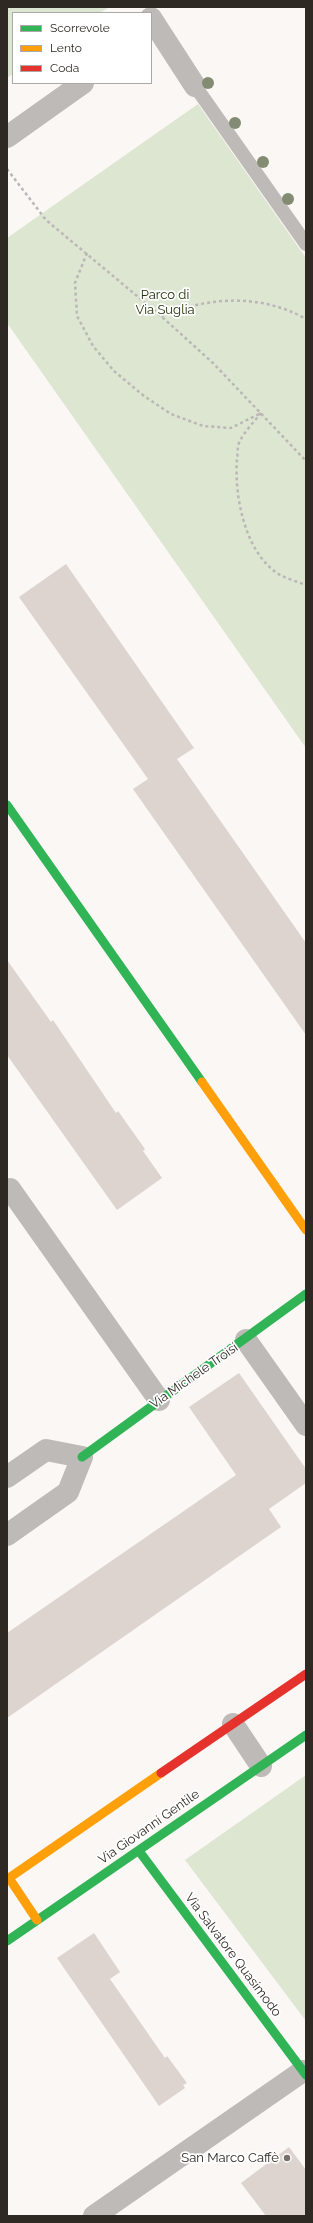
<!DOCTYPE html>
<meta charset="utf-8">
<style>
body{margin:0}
#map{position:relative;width:313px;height:2223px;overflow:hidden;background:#faf7f4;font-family:Raleway,sans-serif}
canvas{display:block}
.frame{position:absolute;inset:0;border:8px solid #2e2923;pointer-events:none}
.legend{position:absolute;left:12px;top:12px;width:140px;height:72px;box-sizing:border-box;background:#fff;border:1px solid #aba9a7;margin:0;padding:5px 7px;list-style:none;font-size:12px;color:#2e2923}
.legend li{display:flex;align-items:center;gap:8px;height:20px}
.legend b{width:20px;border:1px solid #aba9a7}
</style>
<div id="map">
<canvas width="313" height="2223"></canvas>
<div class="frame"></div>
<ul class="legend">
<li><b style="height:5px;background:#30b455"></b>Scorrevole</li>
<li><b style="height:5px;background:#ff9f0a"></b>Lento</li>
<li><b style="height:5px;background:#e5322d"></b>Coda</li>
</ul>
</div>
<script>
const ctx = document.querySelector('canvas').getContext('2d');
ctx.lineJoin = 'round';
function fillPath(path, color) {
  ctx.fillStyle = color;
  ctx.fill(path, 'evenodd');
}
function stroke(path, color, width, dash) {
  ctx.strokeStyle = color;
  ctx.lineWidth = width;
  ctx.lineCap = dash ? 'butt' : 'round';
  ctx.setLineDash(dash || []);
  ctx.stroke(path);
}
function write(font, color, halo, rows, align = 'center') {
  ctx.font = font + ' Raleway,sans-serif';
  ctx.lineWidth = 3.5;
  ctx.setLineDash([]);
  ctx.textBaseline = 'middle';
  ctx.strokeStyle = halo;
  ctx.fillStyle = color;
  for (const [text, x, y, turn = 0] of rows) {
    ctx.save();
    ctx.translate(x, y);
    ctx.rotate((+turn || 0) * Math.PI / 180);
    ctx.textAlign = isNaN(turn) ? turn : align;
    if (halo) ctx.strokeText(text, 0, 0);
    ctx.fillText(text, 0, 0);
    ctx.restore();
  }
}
const green = new Path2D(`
 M7 7H109L100 13H13V74L7 78Z
 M198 104 306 258V748L7 323V238Z
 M306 1775V2021L185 1860Z`);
const building = new Path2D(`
 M66 564 194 748 177 759 306 943V1035L133 789 148 779 19 597Z
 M7 960 51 1022 53 1020 116 1113 118 1111 145 1149 143 1151 162 1178 117 1210 7 1055Z
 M239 1373 306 1469V1483L269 1509 281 1527 7 1718V1633L236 1475 189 1407Z
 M94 1933 120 1972 110 1979 165 2058 167 2056 187 2083 183 2085 185 2088 159 2106 57 1958Z
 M289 2147 306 2170V2216H266L241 2183Z`);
const path = new Path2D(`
 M7 169 46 220 161 316 213 363 306 461
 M87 253 75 283 77 316 93 346 114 371 144 396 171 414 203 426 231 428 261 413
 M161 316C208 297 260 293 306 319
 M261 413C254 422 243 433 239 443 237 448 238 454 237 459 234 496 245 554 280 575 288 579 298 582 306 585`);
const lane = new Path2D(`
 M195 86 306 244`);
const street = new Path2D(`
 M151 18 195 86
 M7 137 83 83
 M7 1191 10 1189 159 1400
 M246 1340 306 1425
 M7 1477 46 1450 82 1457 68 1492 7 1535
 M233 1724 261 1766
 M94 2216 303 2071`);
const fast = new Path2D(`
 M7 805 202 1082
 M82 1457 306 1294
 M139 1851 306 2075
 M7 1941 306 1735`);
const slow = new Path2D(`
 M202 1082 306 1230
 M37 1920 9 1878 161 1773`);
const jam = new Path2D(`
 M161 1773 306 1674`);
const trees = [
 [208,83],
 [235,123],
 [263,162],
 [288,199]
];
const markers = [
 [287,2158,4,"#75716c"]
];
const parkNames = [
 ["Parco di",165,295],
 ["Via Suglia",165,310]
];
const streetNames = [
 ["Via Michele Troisi",194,1376,-35],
 ["Via Giovanni Gentile",149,1827,-35],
 ["Via Salvatore Quasimodo",233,1955,53]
];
const poiNames = [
 ["San Marco Caffè",279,2158]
];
fillPath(green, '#dde6d1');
fillPath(building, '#ddd3cf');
stroke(path, '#bab7b6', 2.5, [3, 3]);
stroke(lane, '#bebab8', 14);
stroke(street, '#bebab8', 22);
stroke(fast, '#30b455', 9);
stroke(slow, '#ff9f0a', 9);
stroke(jam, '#e5322d', 9);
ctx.fillStyle = '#838c73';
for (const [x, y] of trees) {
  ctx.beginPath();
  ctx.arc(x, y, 6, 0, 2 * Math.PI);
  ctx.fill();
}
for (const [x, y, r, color] of markers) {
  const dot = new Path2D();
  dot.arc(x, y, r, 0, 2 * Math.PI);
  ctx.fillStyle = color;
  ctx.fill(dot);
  stroke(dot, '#fff', 1.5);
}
write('13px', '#21340a', '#fff', parkNames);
write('13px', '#2e2923', '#fff', streetNames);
write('13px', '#2e2923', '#fff', poiNames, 'right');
</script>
